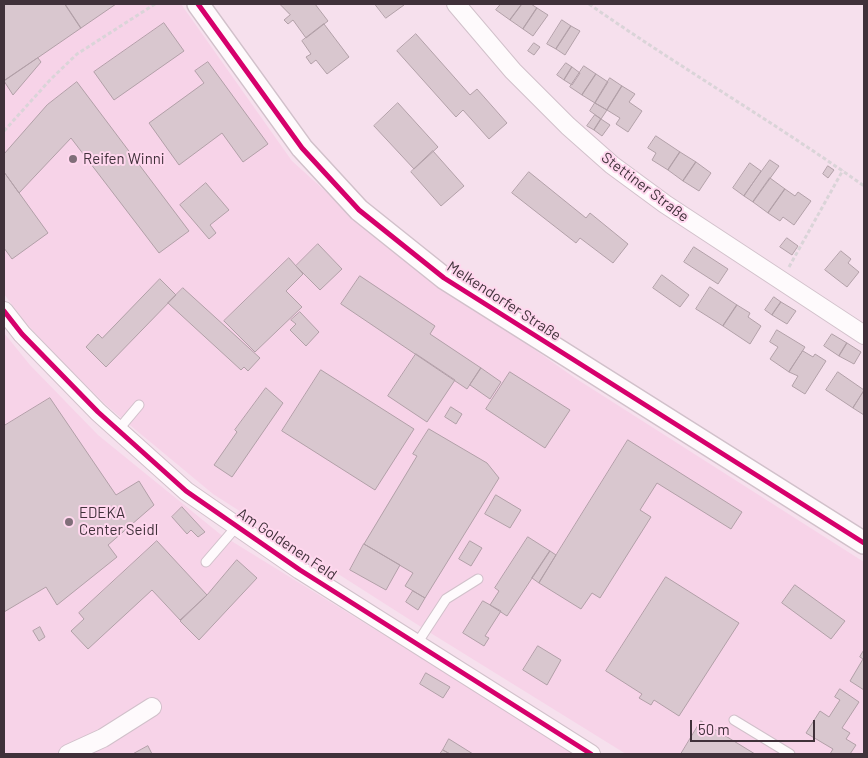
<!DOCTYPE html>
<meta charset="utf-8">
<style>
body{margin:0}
#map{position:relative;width:868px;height:758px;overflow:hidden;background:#f6e0ed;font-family:Barlow,sans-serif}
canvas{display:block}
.frame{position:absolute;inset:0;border:5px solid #40313a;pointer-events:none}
.scale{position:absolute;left:690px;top:720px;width:125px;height:22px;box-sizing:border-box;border:2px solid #40313a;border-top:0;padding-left:6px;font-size:15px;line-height:18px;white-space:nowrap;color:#40313a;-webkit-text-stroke:4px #ffd7ee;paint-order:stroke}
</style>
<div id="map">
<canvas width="868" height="758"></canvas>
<div class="frame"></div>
<div class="scale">50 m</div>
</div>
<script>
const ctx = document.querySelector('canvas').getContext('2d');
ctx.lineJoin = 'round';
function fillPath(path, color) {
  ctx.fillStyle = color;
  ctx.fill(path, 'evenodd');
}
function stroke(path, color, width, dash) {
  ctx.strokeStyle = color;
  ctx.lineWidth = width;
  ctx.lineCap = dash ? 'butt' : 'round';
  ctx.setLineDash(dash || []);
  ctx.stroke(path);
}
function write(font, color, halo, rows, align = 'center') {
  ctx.font = font + ' Barlow,sans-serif';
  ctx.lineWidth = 4;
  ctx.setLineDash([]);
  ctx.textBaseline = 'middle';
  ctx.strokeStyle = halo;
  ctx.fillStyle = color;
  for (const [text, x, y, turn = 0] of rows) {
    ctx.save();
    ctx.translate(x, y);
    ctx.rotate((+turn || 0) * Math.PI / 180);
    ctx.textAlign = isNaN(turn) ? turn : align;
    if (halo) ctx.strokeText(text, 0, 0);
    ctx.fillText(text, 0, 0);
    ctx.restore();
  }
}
const built = new Path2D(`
 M4 4H181L292 161 384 244 575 378 864 562V754H626L429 632 213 494 107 406 53 353 25 322 4 294Z
 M4 333 30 365 98 435 220 534 577 754H4Z`);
const building = new Path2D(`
 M4 4H65L81 28 4 81Z
 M65 4H116L81 28Z
 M280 4H315L328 21 306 38 293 20 288 24 284 20 290 15Z
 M375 4H403L404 5 386 18Z
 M501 4H522L510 20 496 10Z
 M522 4H531L537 8 523 29 510 20Z
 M537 8 548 15 533 36 523 29Z
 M562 20 571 26 556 49 547 44Z
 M164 23 184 51 114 100 94 72Z
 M324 24 349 57 327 74 316 60 311 64 306 57 311 54 302 41Z
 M571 26 580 31 565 55 556 49Z
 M416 34 470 95 477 89 507 123 489 139 463 110 456 117 397 51Z
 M534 43 540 47 534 55 528 51Z
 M38 58 41 62 13 95 4 81Z
 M208 62 268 144 243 162 222 133 179 165 149 123 204 83 195 71Z
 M566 63 572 67 564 80 557 75Z
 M584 66 596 74 582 95 570 87Z
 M572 67 580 73 572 85 564 80Z
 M596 74 608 82 595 103 582 95Z
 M610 78 622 86 607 110 595 103Z
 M77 82 189 231 159 253 71 138 19 193 4 172V154L47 105Z
 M622 86 635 94 629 102 642 111 628 132 616 124 620 118 607 110Z
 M398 103 438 147 414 169 374 126Z
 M595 103 607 110 601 119 590 111Z
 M595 115 601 119 594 130 587 126Z
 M601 119 610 125 602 136 594 130Z
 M656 136 680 152 668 170 652 160 656 153 648 148Z
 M433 151 464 186 441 206 411 172Z
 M680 152 696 162 683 181 668 170Z
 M770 160 779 166 753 202 744 196Z
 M696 162 711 173 699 191 683 181Z
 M750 163 761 171 744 196 733 188Z
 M828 166 834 170 828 178 823 174Z
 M4 172 48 233 12 259 4 248Z
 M529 172 586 218 590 213 628 244 613 263 580 238 576 243 512 193Z
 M770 178 785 189 768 213 753 202Z
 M206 183 229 210 210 225 216 233 209 239 180 205Z
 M785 189 795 196 798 192 811 201 794 225 783 217 780 221 768 213Z
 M787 238 798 246 792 255 780 247Z
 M318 244 342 269 320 290 296 266Z
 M694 247 728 269 718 284 684 262Z
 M841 251 851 259 848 263 859 272 847 287 825 270Z
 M289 258 303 274 286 291 302 307 255 352 224 321Z
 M662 275 689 295 680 307 653 288Z
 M360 276 435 326 430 334 481 368 467 389 341 304Z
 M160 279 176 295 106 367 86 347 98 334 102 338Z
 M710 287 737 305 723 326 696 309Z
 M183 288 260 358 248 371 244 367 241 370 168 303Z
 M774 297 781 302 772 315 765 310Z
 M781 302 796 311 787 324 772 315Z
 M737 305 750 313 748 317 761 326 750 344 723 326Z
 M300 312 319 332 306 346 290 330 296 324 291 320Z
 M777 330 805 347 789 372 770 359 778 347 770 342Z
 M832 334 847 343 839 356 824 346Z
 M847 343 861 352 854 364 839 356Z
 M803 351 813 357 815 354 826 361 805 394 792 386 798 376 789 372Z
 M416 354 455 380 427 422 388 396Z
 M481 368 501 382 490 399 470 385Z
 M321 370 414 429 375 490 282 431Z
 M510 372 570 410 545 448 486 409Z
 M838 372 864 390 853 408 826 390Z
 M266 388 283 403 232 477 214 465 237 432 235 430Z
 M864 391V415L853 408Z
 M50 398 116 495 139 481 154 505 108 545 117 557 57 605 46 587 4 612V426Z
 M451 407 462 414 456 424 445 417Z
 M429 429 487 463 499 478 425 598 405 586 413 573 364 544 417 456 413 454Z
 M628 440 742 512 731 529 657 483 640 510 651 517 600 598 592 593 581 609 539 583Z
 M496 495 521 510 510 528 485 514Z
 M182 507 205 532 198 537 191 530 187 534 172 517Z
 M528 537 550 551 507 616 490 605 499 591 495 588Z
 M157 541 207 595 180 620 152 590 88 649 71 631 84 619 79 613Z
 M470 541 482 548 471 566 459 559Z
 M364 544 400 565 386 590 350 570Z
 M550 551 556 555 539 583 532 578Z
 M237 560 257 578 199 640 180 621 207 595Z
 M666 577 739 623 679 716 654 700 651 705 639 698 642 694 606 671Z
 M795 585 845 621 831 639 782 603Z
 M413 591 425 598 418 610 406 602Z
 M483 601 501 611 485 636 489 638 484 646 463 633Z
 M40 627 45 637 39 641 33 631Z
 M538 646 561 660 547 685 523 670Z
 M864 650V690L850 681 863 659 860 657Z
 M426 673 450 687 443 698 420 684Z
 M840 689 859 702 842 728 850 733 846 739 856 745 850 754H830L833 749 806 733 820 711 829 717 840 700 835 697Z
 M701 721 755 754H681Z
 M449 739 473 754H450L443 750Z
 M148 746 152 754H133Z
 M443 750 450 754H440Z`);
const path = new Path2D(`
 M589 4C679 67 774 122 864 186
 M4 131 50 80 77 54 155 4
 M789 267 843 170`);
const service = new Path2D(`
 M118 430 139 405
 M206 562 237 526
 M416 645 446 599 478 579
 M734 720 790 754`);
const minor = new Path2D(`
 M456 4 513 71 568 126 612 165 665 204 864 335
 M4 311 22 334 98 412 186 491 300 570 591 754
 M68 754 103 738 152 707`);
const tertiary = new Path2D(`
 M198 4 302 148 359 210 444 278 864 543`);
const cycleway = new Path2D(`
 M198 4 302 148 359 210 444 278 864 543
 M4 311 22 334 98 412 186 491 300 570 591 754`);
const markers = [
 [73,159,5,"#806e79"],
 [69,522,5,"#806e79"]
];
const poiNames = [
 ["Reifen Winni",83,159],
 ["EDEKA",79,513],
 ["Center Seidl",79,530]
];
const streetNames = [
 ["Stettiner Straße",645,187,37],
 ["Melkendorfer Straße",504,301,33],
 ["Am Goldenen Feld",287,544,34]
];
fillPath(built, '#f7d3e8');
fillPath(building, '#d9c7cf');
stroke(building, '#b2a0a8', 1);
stroke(service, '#d1c0ca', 11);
stroke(minor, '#d1c0ca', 20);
stroke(tertiary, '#d1c0ca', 24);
stroke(path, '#dad4d8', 3, [4, 2.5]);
stroke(service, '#fefafc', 9);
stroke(minor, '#fefafc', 18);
stroke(tertiary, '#fefafc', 21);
stroke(cycleway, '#d6006c', 5);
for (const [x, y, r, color] of markers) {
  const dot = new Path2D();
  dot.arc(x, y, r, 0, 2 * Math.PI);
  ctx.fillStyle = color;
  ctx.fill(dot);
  stroke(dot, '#ffd7ee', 2);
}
write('15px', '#40313a', '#ffd7ee', poiNames, 'left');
write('15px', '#40313a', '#ffd7ee', streetNames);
</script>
